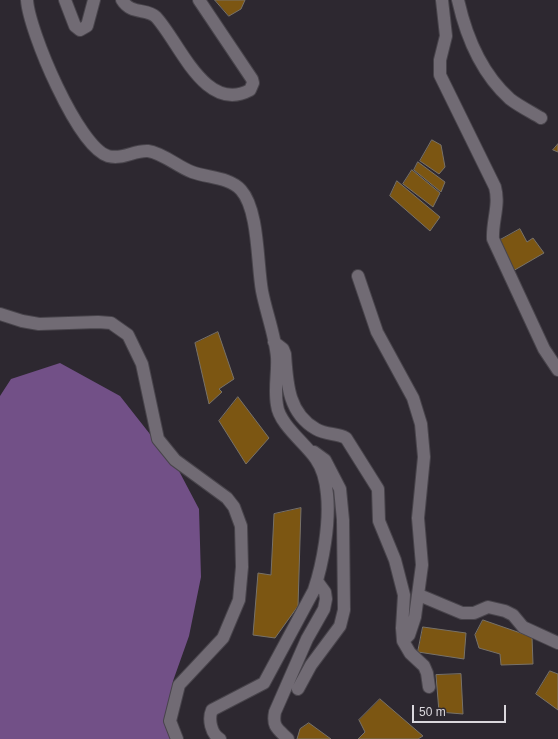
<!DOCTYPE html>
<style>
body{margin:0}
#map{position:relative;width:558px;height:739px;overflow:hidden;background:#2d2830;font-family:Arial,sans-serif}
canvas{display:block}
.scale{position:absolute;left:412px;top:705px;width:94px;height:18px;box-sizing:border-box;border:2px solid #dad7dc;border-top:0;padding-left:5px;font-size:12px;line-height:14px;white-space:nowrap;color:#dad7dc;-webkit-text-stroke:3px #2d2830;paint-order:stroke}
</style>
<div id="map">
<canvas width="558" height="739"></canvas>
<div class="scale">50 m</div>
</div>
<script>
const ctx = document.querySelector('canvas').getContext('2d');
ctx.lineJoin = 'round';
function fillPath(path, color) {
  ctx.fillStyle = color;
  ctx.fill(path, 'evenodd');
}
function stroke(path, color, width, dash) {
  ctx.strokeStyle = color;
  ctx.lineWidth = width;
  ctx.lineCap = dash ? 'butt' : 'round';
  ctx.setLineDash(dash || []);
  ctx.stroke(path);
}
const forest = new Path2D(`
 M60 363 120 396 179 471 199 509 201 577 189 636 173 681 169 723 172 739H0V396L11 379Z`);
const building = new Path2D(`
 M215 0H245L241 9 229 16Z
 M432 140 441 145 445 167 439 174 420 161Z
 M558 144V152L553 150Z
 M418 162 445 182 441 192 414 170Z
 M412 170 440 193 433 207 403 184Z
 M397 181 440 217 430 231 390 196Z
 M520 229 527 242 533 238 544 253 506 275 493 244Z
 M218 332 234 379 219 389 222 392 209 404 195 343Z
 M238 397 269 438 246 464 219 421Z
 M301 508 298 606 275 638 253 635 258 573 271 575 274 514Z
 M483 620 532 637 533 664 501 665 500 654 479 648 475 635Z
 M423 627 466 633 464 659 418 652Z
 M550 671 558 674V710L536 694Z
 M461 674 463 714 439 712 436 675Z
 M380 699 423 736 418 739H358L365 732 359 720Z
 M309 723 331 739H297L300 729Z`);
const minor = new Path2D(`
 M27 0C29 31 78 147 108 156 123 160 134 150 148 151 163 153 178 167 192 172 208 178 229 177 241 190 259 210 257 264 262 291 266 312 275 335 277 357 278 373 274 389 277 405 279 424 305 443 316 459 323 469 326 482 327 494 330 523 323 563 314 590L264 683 212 710C208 719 211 734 220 739
 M65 0 75 26 80 30 87 26 94 0
 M122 0C131 15 147 8 156 17 180 43 205 114 250 90L253 83 252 79 199 0
 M442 0 446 36 440 60V75L495 187C500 205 492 221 493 239L544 349 558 370
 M458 0C466 36 481 73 510 99 519 106 531 112 541 118
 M358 276 377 332 413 398 421 424 424 457 418 518 422 565 415 617 409 635 403 641
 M0 314 22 321 39 324 98 322 111 323 128 335 142 364 158 439 175 460 227 498 234 507 241 526 242 567 239 600 223 638 179 685 170 721 177 739
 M274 342 283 349 285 354C287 383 288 413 316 429 326 435 337 433 346 438L378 489 379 521 395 560 404 595 402 628 403 641 410 653 424 666 427 673 429 687
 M419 595 462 613H474L488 607 505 611 513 615 523 627 558 643
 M298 689 311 665 340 626 344 610 343 520 340 489 325 460 314 452
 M288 739C278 729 272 727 275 712L307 639 324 609 326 599 325 592 317 581`);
fillPath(forest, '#725087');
fillPath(building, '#7c5612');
stroke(building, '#787269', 1);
stroke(minor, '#48444b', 14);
stroke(minor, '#716b74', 12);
</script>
